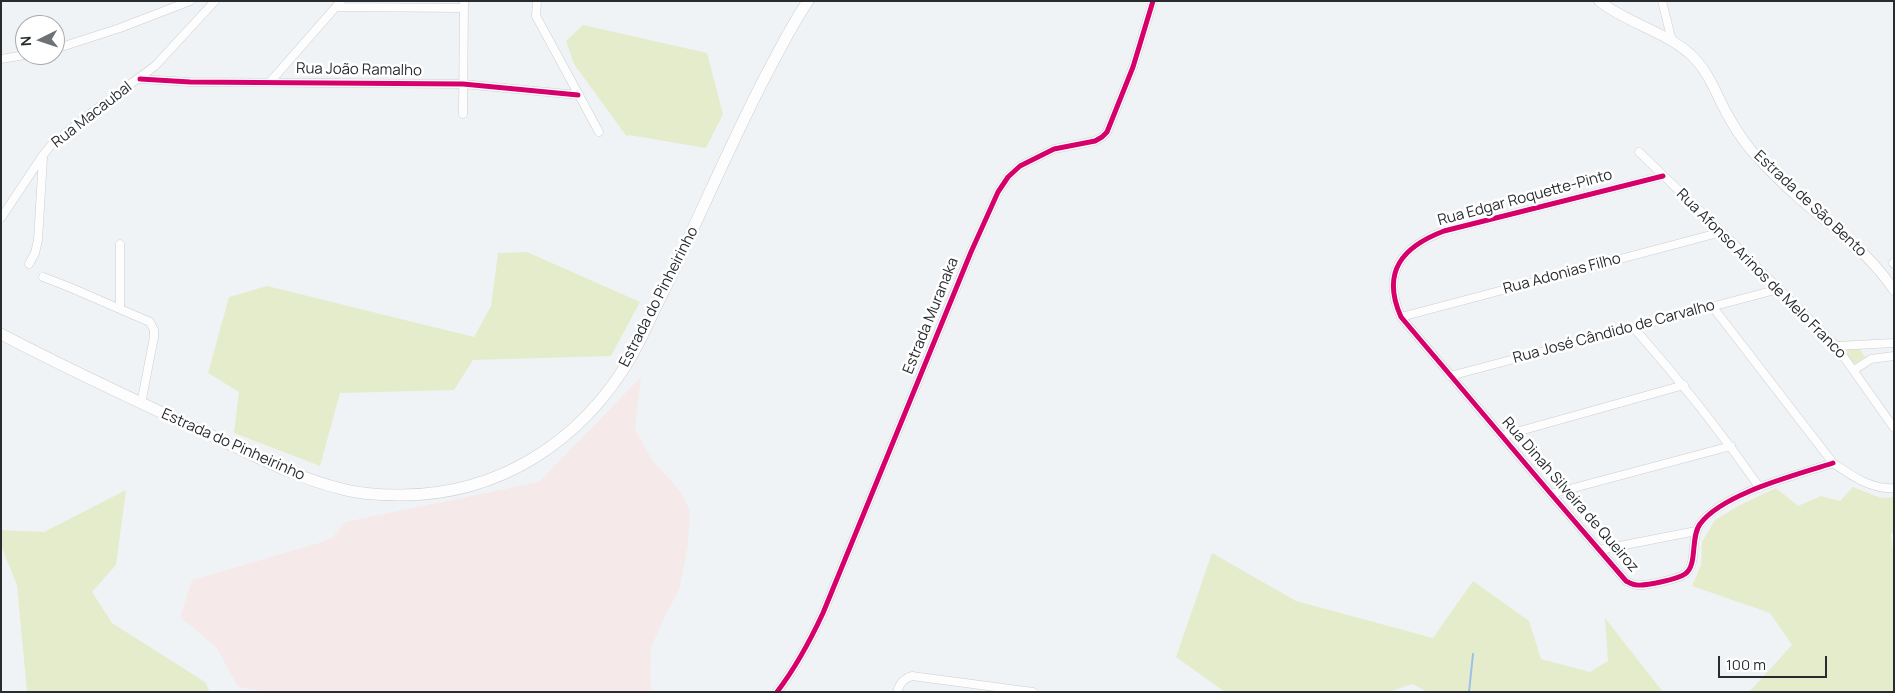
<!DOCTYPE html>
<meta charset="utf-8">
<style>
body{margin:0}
#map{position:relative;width:1895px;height:693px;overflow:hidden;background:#eff3f6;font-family:Manrope,sans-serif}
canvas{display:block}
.frame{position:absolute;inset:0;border:2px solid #292c2e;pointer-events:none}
.north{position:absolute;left:15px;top:15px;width:50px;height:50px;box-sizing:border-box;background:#fff;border:1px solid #a9abab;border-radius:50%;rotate:266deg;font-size:14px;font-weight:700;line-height:20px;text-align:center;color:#292c2e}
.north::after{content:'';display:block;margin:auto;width:18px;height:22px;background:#6e7274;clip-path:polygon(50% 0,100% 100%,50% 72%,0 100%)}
.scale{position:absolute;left:1718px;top:656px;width:109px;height:22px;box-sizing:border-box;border:2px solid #292c2e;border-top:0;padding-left:6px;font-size:15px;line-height:18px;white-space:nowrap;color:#292c2e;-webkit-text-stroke:4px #fff;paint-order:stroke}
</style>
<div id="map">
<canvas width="1895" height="693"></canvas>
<div class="frame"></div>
<div class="north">N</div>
<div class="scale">100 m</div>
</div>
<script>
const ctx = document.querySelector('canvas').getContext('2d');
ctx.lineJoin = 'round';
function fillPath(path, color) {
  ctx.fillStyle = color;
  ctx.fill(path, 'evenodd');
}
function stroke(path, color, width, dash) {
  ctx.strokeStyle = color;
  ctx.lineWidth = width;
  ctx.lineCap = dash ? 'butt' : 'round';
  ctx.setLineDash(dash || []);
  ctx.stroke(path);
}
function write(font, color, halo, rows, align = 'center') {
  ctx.font = font + ' Manrope,sans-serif';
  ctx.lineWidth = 5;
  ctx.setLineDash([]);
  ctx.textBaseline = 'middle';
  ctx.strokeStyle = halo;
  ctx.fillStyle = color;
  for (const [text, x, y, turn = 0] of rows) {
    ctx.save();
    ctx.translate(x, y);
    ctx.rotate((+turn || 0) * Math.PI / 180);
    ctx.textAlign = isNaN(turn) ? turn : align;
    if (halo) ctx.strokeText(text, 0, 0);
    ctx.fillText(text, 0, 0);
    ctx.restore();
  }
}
const industrial = new Path2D(`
 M641 377 635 429 652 460 680 491 690 511 688 546 679 590 664 618 651 648 650 676 652 692H270L238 687 216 647 180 617 192 580 319 543 333 537 345 522 539 482Z`);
const green = new Path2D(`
 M583 25 707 53 723 114 706 148 629 135 627 137 574 64 566 41Z
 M527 252 640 302 611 356 473 360 454 390 340 393 320 466 234 433 239 392 208 373 229 297 267 286 474 337 491 306 498 253Z
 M1859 348 1865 357 1854 364 1843 349Z
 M1853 487 1881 498 1894 497V533L1891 534 1894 557V692H1749L1792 645 1770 613 1692 586 1701 565 1702 542 1715 520 1740 505 1776 488 1798 506 1821 496 1840 501Z
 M126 490 116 565 92 592 112 623 205 682 210 692H27L17 585 1 546V530L44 532Z
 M1212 553 1296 601 1433 638 1473 581 1529 621 1541 659 1590 672 1608 661 1605 618 1663 692H1428L1412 684 1389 692H1225L1176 657Z`);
const stream = new Path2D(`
 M1469 692 1473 654`);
const minor = new Path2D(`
 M537 1 536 16 599 132
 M1662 1 1672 41
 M337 7 464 8
 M55 49 120 28 190 1
 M1 59 25 55
 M140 79 190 82 463 84 578 95
 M270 82 341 1
 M463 114 464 1
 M1639 152 1722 232 1836 346 1894 428
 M1663 176 1444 231C1402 247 1381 272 1401 317L1551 494 1626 581C1630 583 1633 585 1637 585 1646 586 1678 579 1685 574 1698 565 1690 538 1700 524 1723 493 1797 475 1833 463
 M1 218 43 155 52 144 87 116 155 66 215 1
 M1893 263 1894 264
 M29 264 35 253 38 240 43 157
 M43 277 69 287 150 322 154 330V337L141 404
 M1712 306 1833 463C1851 475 1871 490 1894 488
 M120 309V244
 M1401 317 1722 232
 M1634 328C1679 379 1721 432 1760 488
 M1836 346 1894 343
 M1854 370 1871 359 1894 356
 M1450 376 1779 289
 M1502 436 1684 385
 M1551 494 1731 446
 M1599 550 1696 531
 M777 692C796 667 810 641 823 613L971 252 998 192 1008 177 1020 166 1054 149 1095 141 1102 137 1107 132 1133 67 1153 1
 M897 692C900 683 903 679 912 676L1033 692`);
const tertiary = new Path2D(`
 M1599 1C1627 23 1664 31 1690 54 1708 70 1715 92 1726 112 1733 125 1741 138 1751 150 1766 167 1782 183 1799 198 1835 230 1866 249 1894 290`);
const secondary = new Path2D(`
 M1 334C64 367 128 397 193 427 242 449 289 476 342 489 360 494 379 495 398 495 498 496 581 442 631 357 644 334 654 310 666 286 699 218 729 147 764 79 778 53 791 26 808 1`);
const cycleway = new Path2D(`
 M140 79 190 82 463 84 578 95
 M1663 176 1444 231C1402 247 1381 272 1401 317L1551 494 1626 581C1630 583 1633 585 1637 585 1646 586 1678 579 1685 574 1698 565 1690 538 1700 524 1723 493 1797 475 1833 463
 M777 692C796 667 810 641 823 613L971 252 998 192 1008 177 1020 166 1054 149 1095 141 1102 137 1107 132 1133 67 1153 1`);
const streetNames = [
 ["Rua João Ramalho",359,70,1],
 ["Rua Macaubal",92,115,-38],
 ["Rua Edgar Roquette-Pinto",1525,198,-15],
 ["Estrada de São Bento",1810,204,43],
 ["Rua Adonias Filho",1562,274,-15],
 ["Rua Afonso Arinos de Melo Franco",1761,274,45],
 ["Estrada do Pinheirinho",659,297,-63],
 ["Estrada Muranaka",931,316,-68],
 ["Rua José Cândido de Carvalho",1614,332,-15],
 ["Estrada do Pinheirinho",233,445,24],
 ["Rua Dinah Silveira de Queiroz",1570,495,49]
];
fillPath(industrial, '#f6e9e9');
fillPath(green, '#e5eccc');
stroke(stream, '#9ebeeb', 2);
stroke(minor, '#cbced0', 9);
stroke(tertiary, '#cbced0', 11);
stroke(secondary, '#cbced0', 12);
stroke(minor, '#fdfdfe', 8);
stroke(tertiary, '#fdfdfe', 10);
stroke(secondary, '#fdfdfe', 11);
stroke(cycleway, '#d6006c', 5);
write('15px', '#292c2e', '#fff', streetNames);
</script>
